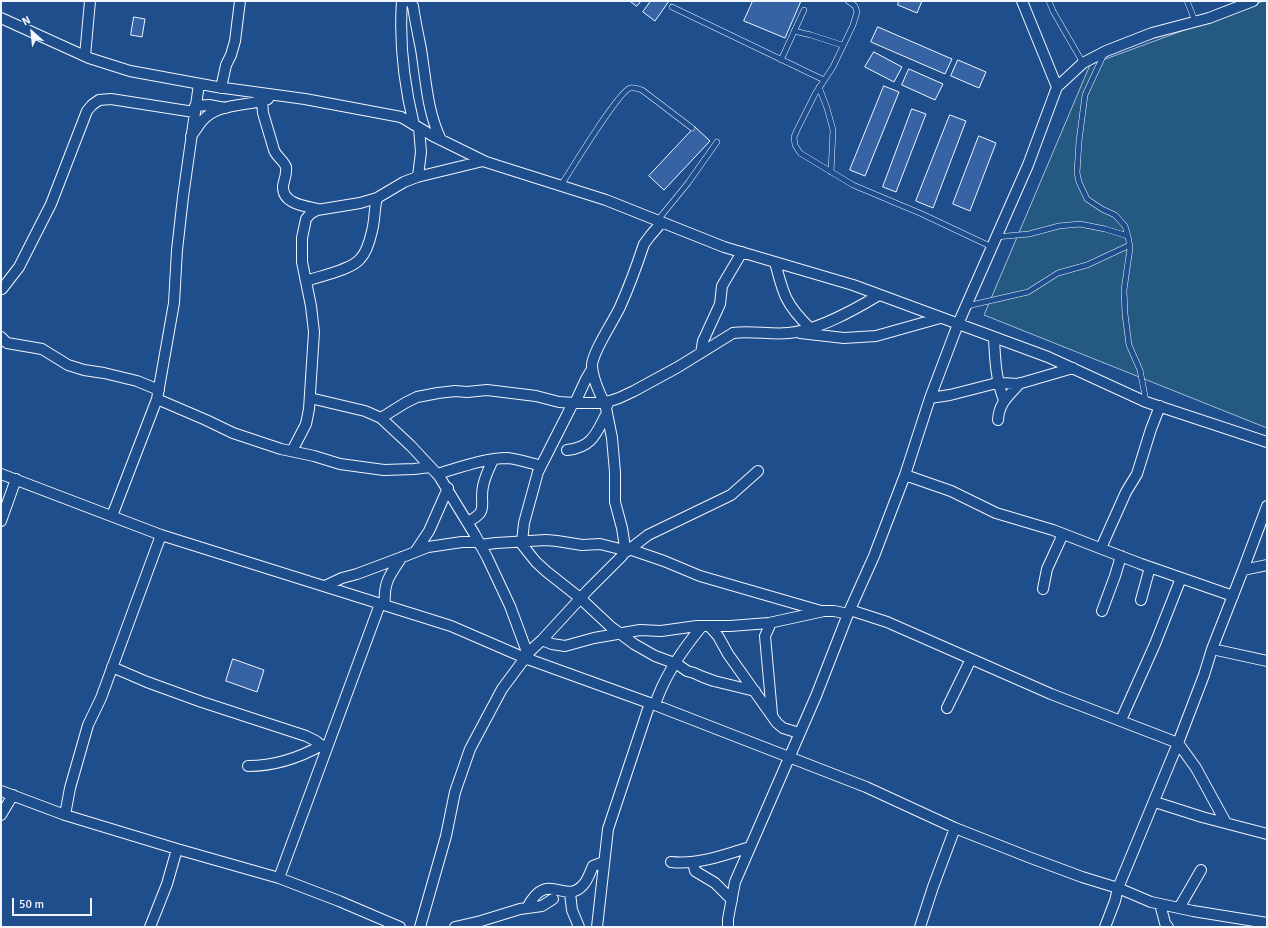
<!DOCTYPE html>
<style>
body{margin:0}
#map{position:relative;width:1268px;height:928px;overflow:hidden;background:#1f4e8c;font-family:Signika,sans-serif}
canvas{display:block}
.frame{position:absolute;inset:0;border:2px solid #f2f6ff;pointer-events:none}
.north{position:absolute;left:12px;top:12px;width:40px;height:40px;-webkit-text-stroke:3px #1f4e8c;paint-order:stroke;rotate:333deg;font-size:11px;font-weight:700;line-height:16px;text-align:center;color:#f2f6ff}
.north::after{content:'';display:block;margin:auto;width:14px;height:18px;background:#f2f6ff;clip-path:polygon(50% 0,100% 100%,50% 72%,0 100%)}
.scale{position:absolute;left:12px;top:898px;width:80px;height:18px;box-sizing:border-box;border:2px solid #f2f6ff;border-top:0;padding-left:5px;font-size:12px;line-height:14px;white-space:nowrap;color:#f2f6ff;-webkit-text-stroke:3px #1f4e8c;paint-order:stroke}
</style>
<div id="map">
<canvas width="1268" height="928"></canvas>
<div class="frame"></div>
<div class="north">N</div>
<div class="scale">50 m</div>
</div>
<script>
const ctx = document.querySelector('canvas').getContext('2d');
ctx.lineJoin = 'round';
function fillPath(path, color) {
  ctx.fillStyle = color;
  ctx.fill(path, 'evenodd');
}
function stroke(path, color, width, dash) {
  ctx.strokeStyle = color;
  ctx.lineWidth = width;
  ctx.lineCap = dash ? 'butt' : 'round';
  ctx.setLineDash(dash || []);
  ctx.stroke(path);
}
const green = new Path2D(`
 M1264 1H1267V428L984 315 1090 65Z`);
const building = new Path2D(`
 M630 1H641L637 6Z
 M651 1H669L655 21 643 12Z
 M753 1H801L785 38 744 21Z
 M899 1H922L917 13 898 5Z
 M134 17 145 19 142 37 131 35Z
 M878 27 952 59 945 74 871 42Z
 M874 52 902 67 894 82 865 67Z
 M958 60 986 72 979 88 951 76Z
 M909 69 943 84 935 100 902 85Z
 M884 86 899 92 865 176 850 170Z
 M912 109 926 114 896 192 883 187Z
 M950 115 966 121 933 208 916 201Z
 M695 127 710 141 664 190 649 176Z
 M979 136 996 143 970 211 953 204Z
 M233 659 264 670 257 692 226 681Z`);
const lane = new Path2D(`
 M848 1 855 6 857 12 853 25 833 67 815 94 797 130 794 137 795 145 800 153 853 185 922 214 992 247
 M1049 1 1053 11 1083 63
 M1187 1 1195 21
 M672 7 824 80
 M794 31 811 35 842 45
 M1104 54 1085 95 1079 141 1077 173 1079 182 1087 199 1102 209 1115 215 1125 226 1128 236 1130 248 1124 290 1125 314 1129 345 1140 370 1146 401
 M781 60 804 10
 M819 87 827 108 833 130 831 172
 M561 185C572 169 617 93 630 88 634 87 638 89 642 90L692 128
 M657 221 688 183 717 142
 M996 237 1029 234 1059 226 1080 224 1105 229 1128 236
 M967 306 1028 292 1058 273 1087 265 1130 245`);
const street = new Path2D(`
 M402 1C399 43 404 84 414 125
 M410 1 413 6C415 20 418 34 421 49 426 80 427 111 441 140
 M1022 1 1057 87
 M1 18 89 58 130 71 217 87 305 99 401 117 433 136 486 162 606 200 724 247 853 285 1048 357 1146 402 1267 442
 M85 56 90 1
 M221 88 226 65 231 55 235 41 240 1
 M262 101 263 113 274 150C276 156 284 161 286 167 287 174 284 180 283 186 282 204 305 206 318 209
 M195 106 209 105 225 108
 M191 136C196 130 200 122 206 117 222 103 249 106 268 99
 M418 176 421 152 419 128
 M775 262C783 294 786 305 810 328
 M306 281C320 276 351 270 360 259 366 253 370 240 372 231 375 220 374 209 377 198
 M2 289 19 267 51 204 87 111 92 105 99 100 111 99 194 112
 M800 333 844 338 876 336 940 318
 M1 337 7 343 42 349 68 365 84 370 104 373 137 381 159 390
 M994 338C995 359 996 381 1004 400
 M701 353 703 341 720 304 722 286 742 252
 M310 398 365 411 381 418 411 446 439 476 475 535 487 557 510 606 530 660
 M930 398 950 395 993 384 1002 383 1018 384 1073 368
 M157 399 206 420 233 433 281 449 314 456 340 464 384 470 414 469 430 467
 M575 403 586 379 592 369
 M604 403C599 391 592 378 592 365 593 351 613 322 620 307 629 287 637 265 644 244L650 236 661 223
 M381 418 405 403 417 397 438 393 455 391 467 392 487 390 536 396 559 402 575 403H604L619 398 634 391 678 367 733 333C751 330 770 335 788 333 817 331 854 310 879 295
 M998 420C999 402 1009 396 1020 383
 M567 450C593 447 596 433 607 413
 M292 451 306 424 309 409 314 332 311 306 302 262V238L306 219 310 214 317 210 360 203 377 198 404 182 417 177 483 161
 M1 474 161 535 451 626 525 658 655 705 866 787 955 828 1031 858 1082 877 1118 888 1151 902 1193 911 1267 923
 M437 474C458 468 485 458 507 458 519 459 530 463 541 466
 M905 475 951 491 996 513 1053 530 1141 564 1233 596
 M112 516 157 399 174 303 177 250 183 197 199 84
 M1 521 16 479
 M467 522C490 511 479 506 483 486 485 477 489 468 493 460
 M520 542 536 562 547 572 580 598 610 626 634 644 655 656 677 664 687 671 694 673 703 677 714 681 755 691
 M522 542 524 523 538 472 573 403
 M480 545 496 543 546 540 557 541 582 545 600 544 624 550
 M1101 548 1126 492 1137 474 1151 429 1160 406
 M629 549 664 561 700 576 821 611
 M415 552 429 531 448 488
 M626 552 648 535 731 495 758 471
 M1243 570 1267 565
 M325 586 342 578 357 574 405 556 428 547 462 542H479
 M1043 589 1047 569 1063 534
 M1141 600 1150 567
 M385 605C383 582 390 575 402 557
 M850 610 887 622 1051 694 1178 743 1196 768 1226 823
 M1102 611 1115 576 1121 556
 M771 623 765 636 772 714
 M709 626 718 636 728 654 777 723 783 728 799 733
 M542 640 552 644 565 646 594 638 640 630 661 631 697 626H730L769 623 824 611H834L848 614
 M1212 649 1267 661
 M528 653 542 640 588 590 622 556 625 547 622 528 615 502V472L612 438 606 408 609 401
 M112 667 147 682 202 702 306 736 316 741 326 750
 M655 705C664 676 683 649 702 626
 M947 708 971 659
 M1121 720 1155 644 1181 578
 M248 766C274 766 299 758 322 745
 M1 791 65 815 177 849 279 878 339 901 400 927
 M1155 802 1202 817 1267 834
 M1 815 13 795
 M65 815 70 788 88 725 101 698 161 535
 M671 862C698 865 725 855 750 847
 M693 862 695 871 715 883 732 900
 M279 878 380 604
 M570 893 572 910 579 927
 M1160 904 1165 923 1168 927
 M527 908C547 868 565 906 583 885 588 880 590 872 593 866L604 862
 M1179 908 1201 870
 M150 927 167 884 177 849
 M420 927 446 836 455 792 470 749 502 689 525 658
 M455 927 481 921 520 909 542 906 553 899
 M597 927 608 829 650 703
 M728 927V919L735 882 816 696 848 614 874 556 905 475 930 398 958 324 1028 165 1057 87 1083 63 1106 51 1152 33 1209 18 1253 1
 M920 927 933 887 955 828
 M1105 927 1115 901 1118 888 1178 743 1204 675 1212 649 1243 570 1267 506`);
fillPath(green, '#245a82');
stroke(green, '#a8bbd7', 1);
fillPath(building, '#3563a3');
stroke(building, '#f2f6ff', 1);
stroke(lane, '#f2f6ff', 6);
stroke(street, '#f2f6ff', 12);
stroke(lane, '#1f4e8c', 5);
stroke(street, '#1f4e8c', 10);
</script>
